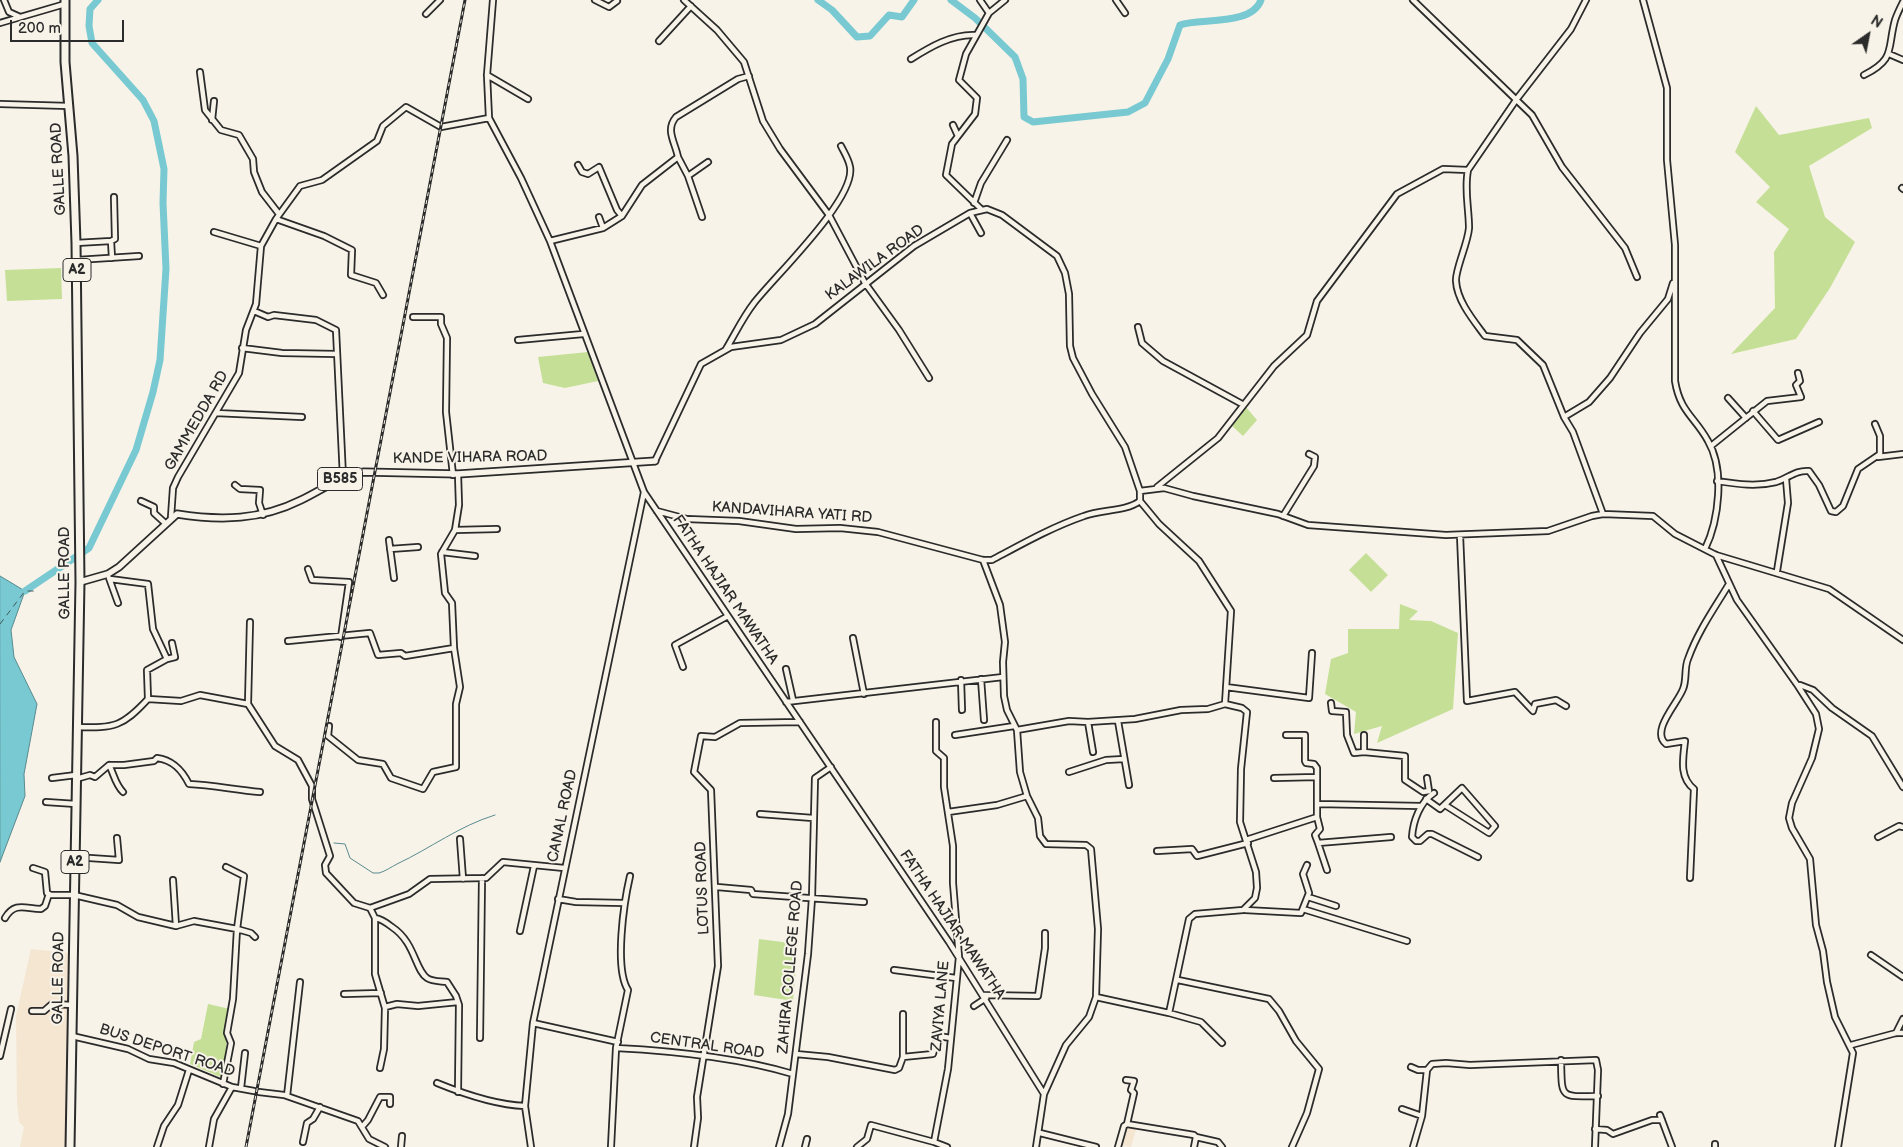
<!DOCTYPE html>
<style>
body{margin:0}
#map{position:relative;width:1903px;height:1147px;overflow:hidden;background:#f7f3e8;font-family:"Balsamiq Sans",sans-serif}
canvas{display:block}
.north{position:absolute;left:1843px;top:10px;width:50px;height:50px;-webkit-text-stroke:4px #f7f3e8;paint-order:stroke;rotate:33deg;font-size:14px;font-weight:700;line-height:20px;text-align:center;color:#2b2b2b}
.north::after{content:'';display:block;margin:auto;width:18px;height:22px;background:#2b2b2b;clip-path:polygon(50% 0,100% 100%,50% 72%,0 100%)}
.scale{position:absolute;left:10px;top:20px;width:114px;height:22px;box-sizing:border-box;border:2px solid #2b2b2b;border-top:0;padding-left:6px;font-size:15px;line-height:18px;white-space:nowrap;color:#2b2b2b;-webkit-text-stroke:4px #f7f3e8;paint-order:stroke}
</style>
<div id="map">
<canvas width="1903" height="1147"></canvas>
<div class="north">N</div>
<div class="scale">200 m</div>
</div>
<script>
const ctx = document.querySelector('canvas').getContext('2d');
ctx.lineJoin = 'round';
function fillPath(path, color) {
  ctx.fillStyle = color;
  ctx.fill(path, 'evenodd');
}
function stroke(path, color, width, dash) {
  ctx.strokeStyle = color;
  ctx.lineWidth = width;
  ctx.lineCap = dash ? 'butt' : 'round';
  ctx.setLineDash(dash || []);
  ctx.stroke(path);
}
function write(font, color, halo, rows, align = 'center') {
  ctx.font = font + ' "Balsamiq Sans",sans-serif';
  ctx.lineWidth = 4;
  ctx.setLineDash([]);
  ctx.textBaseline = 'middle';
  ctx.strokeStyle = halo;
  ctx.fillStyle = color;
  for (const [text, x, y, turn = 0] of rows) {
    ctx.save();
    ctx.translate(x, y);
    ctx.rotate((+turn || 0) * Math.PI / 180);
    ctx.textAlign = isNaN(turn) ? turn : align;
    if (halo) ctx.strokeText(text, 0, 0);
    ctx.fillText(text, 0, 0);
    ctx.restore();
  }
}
const built = new Path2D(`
 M31 949 69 953 66 1147H20L24 1127 19 1122 17 1102 16 1016Z
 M1127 1128 1136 1129 1131 1147 1122 1146Z`);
const green = new Path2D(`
 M1756 106 1779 135 1869 118 1872 128 1809 166 1825 217 1855 242 1830 288 1796 339 1731 354 1775 308 1774 252 1789 229 1756 202 1770 187 1735 152Z
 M61 268 62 299 7 301 5 270Z
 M588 352 598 381 565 388 543 383 538 357Z
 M1245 406 1257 420 1243 436 1231 425Z
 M1366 553 1388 575 1371 592 1349 570Z
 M1400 604 1418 611 1409 620 1431 621 1458 633 1453 709 1377 743 1382 726 1354 734 1356 712 1325 694 1331 659 1348 653V629H1399Z
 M759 939 798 944 793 1001 754 995Z
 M208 1004 230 1009 223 1078 190 1064 194 1042 201 1039Z`);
const water = new Path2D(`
 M0 576 25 591 11 630 14 657 37 704 24 774 25 796 0 862Z`);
const stream = new Path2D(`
 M334 843 345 844 350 858 373 873H379C386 871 391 867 397 864 431 848 459 826 495 815`);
const river = new Path2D(`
 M818 0 832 10 857 37 870 36 889 15 902 17 914 0
 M951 0 975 18 1015 57 1023 79 1024 117 1033 122 1128 112 1145 103 1168 59 1180 25C1200 18 1252 26 1261 0
 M25 591 89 548 136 450 153 392 160 360 166 269 163 203 164 169 154 121 143 100 92 43 89 26 90 9 98 0`);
const ferry = new Path2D(`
 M0 624 25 591H38`);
const minor = new Path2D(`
 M4 0 9 12 20 17
 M493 0 487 75 489 118 521 178 550 241 644 492 949 942 1044 1094 1036 1147
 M595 0 609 7 617 1
 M684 0 717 30 744 62 763 121 780 149 829 215 865 283 899 330 929 378
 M980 0 989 13 966 54 959 80 977 98 975 114 952 144 946 175 981 209
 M1116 0 1125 13
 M1413 0 1532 115 1562 167 1625 248 1637 277
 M1643 0 1667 88V160L1675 245V381C1680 412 1695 417 1708 441 1725 470 1719 520 1705 549
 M989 13 1005 0
 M426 14 440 0
 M0 23 65 4
 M659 41 691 6
 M1889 54 1903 60
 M911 59C930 47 952 34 975 35
 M200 72 205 110 221 130 239 135 253 159 254 172 262 192 279 214
 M487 75 528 99
 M1864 75C1896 59 1887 49 1895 20 1897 14 1900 8 1903 2
 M0 104 69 106
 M212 120 214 101
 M953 125 958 136
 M678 157 688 176 702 217
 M578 165 582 172 588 174 599 167 617 210 622 216
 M1468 170C1464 190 1469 208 1469 228 1468 243 1455 270 1456 281 1457 301 1474 321 1485 336L1517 340 1543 365 1564 417 1573 432 1603 514
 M688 176 708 162
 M1902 188 1903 189
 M974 203 981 183 1007 140
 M970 213 981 233
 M599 217 603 228
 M276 219 324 236 352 250 351 275 376 283 383 295
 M214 232 261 246
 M111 241 115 239 114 197
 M550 241 603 228 622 216 642 185 678 157C675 142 665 130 676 117L738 79 749 76
 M76 243 111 241 112 258
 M77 260 139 256
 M254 311 268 317 274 315 316 320 336 330 343 477
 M413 317H441V324L447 338 446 412 453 475
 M1138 327 1142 343 1163 361 1242 404
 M518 340 583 334
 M242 348 282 353 337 354
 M726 349C735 334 743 317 754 303 774 277 856 199 850 167 849 160 844 152 841 146
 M1728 398 1746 418
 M1753 411 1778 440 1819 422
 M216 413 302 417
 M1564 417 1589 402 1610 378 1640 333 1668 299 1673 283
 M1711 446 1767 401 1801 397 1796 385 1800 381 1798 373
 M1878 457 1903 454
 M655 461 701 364 731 347 781 340 815 324 914 246 970 213 987 209 1002 215 1057 256 1065 273 1069 294 1070 346 1073 358 1092 394 1125 447 1140 491
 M458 474 459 505 455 530 497 529
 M1717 481C1737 484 1756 487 1776 482 1789 478 1795 470 1809 471L1819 485 1831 511 1836 512 1843 506 1858 469 1880 454V436L1875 424
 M235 485 240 489 260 490 259 503 263 515
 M1157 487 1218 438 1274 366 1307 335 1317 301 1397 194 1443 169 1468 170 1516 100 1571 29 1586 0
 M141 501 154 507V513L165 523
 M657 511 687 519 739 521 796 529 840 528 878 532 983 560H992C1022 544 1052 527 1084 516 1102 509 1125 512 1140 501V491L1164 488 1193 496 1278 514 1308 525 1446 535 1548 531 1592 516 1603 514 1653 516 1675 534 1716 555 1829 589 1903 640
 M1283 516 1314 466 1315 457 1309 454
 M171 517 173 488 178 477 239 373 246 330 256 304 261 246 276 219 300 186 322 180 377 141 383 126 406 107 441 127 489 118
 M1460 535 1467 701 1515 692 1533 711 1535 704 1556 700 1566 706
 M389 540 394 578
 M390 549 418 547
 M442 552 475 556
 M1716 555 1737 600 1798 686 1816 714 1819 729 1812 758 1792 803 1789 818 1792 828 1810 859 1816 925 1823 951 1827 982 1835 1017 1853 1053 1838 1147
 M983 560 1000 605 1005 642 1003 662 1004 696 1007 710 1017 730 1020 772 1027 796 1038 818 1040 836 1046 844 1086 845 1091 849 1098 929 1096 997 1089 1017 1066 1045 1044 1094
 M308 569 312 580 349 582 341 637
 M1777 571 1788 503 1786 479
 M109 578 118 603
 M110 579 148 584 153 629 167 659 147 670 148 699
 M250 622 248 704 275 746 298 760 312 786V799L330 856 325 865 326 873 354 903 370 908 409 894 430 879 486 878 503 862 564 868
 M853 638 864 694
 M288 641 370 633 378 655 401 653 405 656 454 648
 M167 659 175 657 172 643
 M683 667 675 645 728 616
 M786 669 793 700
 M981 679 984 720
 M961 680 962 710
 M1798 686 1800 685 1813 690 1832 708 1872 736 1903 787
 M1226 687 1309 698 1312 653
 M786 702 1003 677
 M1331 703 1332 711 1346 712 1347 735 1354 753 1364 752
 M1118 721 1129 785
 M1088 722 1093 752
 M329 726 328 736 358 760 383 764 391 778 423 789 433 772 456 767V704L460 687 454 648 452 603 445 593 441 554 455 530
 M77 727C115 728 122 727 148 699L181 701 200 695 248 704
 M1017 730 1069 721 1088 722 1135 719 1181 710 1208 709 1225 704
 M955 735 1014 726
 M1364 735V752L1405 756V780L1423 792 1429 791
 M109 765C114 774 115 784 123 792
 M1069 772 1106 760 1124 759
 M52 778 76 775
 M1274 778 1317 777
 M1427 778 1429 791
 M76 779 90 775 95 777 109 765H124L154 761 157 758C173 760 182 770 189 784 212 785 236 790 260 792
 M1434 793C1420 802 1413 821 1412 837L1416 841H1420L1428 834H1432L1478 857
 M1426 799 1440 809 1462 788 1495 826 1489 833 1445 805
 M46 802 76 804
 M1318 804 1421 806
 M948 812 997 805 1027 796
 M760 814 813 818
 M1317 817 1320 829 1315 835 1318 843 1391 837
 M1878 837 1899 826 1903 827
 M460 839 463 879
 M1246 840 1317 817V768L1314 764 1306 763 1305 761V735H1286
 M1318 843 1327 870
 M1157 851 1192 849 1197 856 1248 843
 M75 857 119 860 117 838
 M226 867 244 876 237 929 251 933 255 937
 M33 868 45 872 47 893 51 895H74L117 905 138 917 176 926 194 921 237 929 233 999 227 1033 231 1043 223 1084
 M1690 878 1694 789C1679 777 1683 759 1685 741L1666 744C1650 731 1678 703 1683 689 1687 680 1684 668 1688 659 1698 631 1714 609 1729 584
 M173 880 176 926
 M717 887 751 890 753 894 864 902
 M1308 897 1336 906
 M558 899 576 902 624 903
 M370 908 375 918V974L385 1008 384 1049 380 1068
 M1303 909 1407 941
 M1245 910 1301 913 1309 893 1303 874 1307 865
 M5 918C15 901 26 909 41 909L45 906 49 894
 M375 918C382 919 387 923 392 927 415 942 415 970 427 978 433 982 441 981 447 982L456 996 459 1005 458 1092
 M520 931 534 866
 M1871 955 1903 977
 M894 970 956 978
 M1178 980 1269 999 1279 1011 1296 1041 1319 1069 1307 1113 1292 1147
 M344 994 381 993
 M984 995 1038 996 1045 948V933
 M1096 997 1169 1013 1189 919 1195 914 1243 910 1255 898 1257 888 1256 872 1240 822 1241 769 1247 712 1242 708 1225 704 1231 611 1199 561 1159 524 1140 501
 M974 1006 986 998
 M385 1007 397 1004 418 1006 458 1002
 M32 1011H44L52 1004 73 1005
 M1169 1013 1201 1022 1222 1043
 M533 1023 618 1042
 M1896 1033 1903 1019
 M72 1036 128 1049 149 1059 174 1063 232 1087 254 1091
 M480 1038 482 878
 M1851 1045 1896 1033H1903
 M616 1048C675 1051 736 1057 793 1074
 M796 1054 828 1057 895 1070 899 1068 903 1057 933 1054 938 1036 951 1038
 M0 1056 11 1009
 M903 1057V1014
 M1561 1060C1562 1098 1559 1097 1598 1096
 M1411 1067 1418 1070H1427L1422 1116 1413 1147
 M1427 1070 1432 1064 1446 1063 1470 1065 1596 1060 1598 1070 1595 1147
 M1126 1080 1134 1081 1131 1090 1134 1093 1127 1124
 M437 1083C464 1094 496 1105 525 1106
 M241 1088 245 1053
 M259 1092 284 1095 358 1121 369 1139 385 1147
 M287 1096 300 982
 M1402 1109 1422 1116
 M1660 1115 1672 1147
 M362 1127 368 1120 380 1097H390V1104
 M1595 1129 1607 1130 1613 1134 1652 1120H1662
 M1040 1133 1096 1147
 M1196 1137 1218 1142 1222 1147
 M303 1142 307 1123 313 1119 320 1107
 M934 1142 947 1147
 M1715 1144V1147
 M157 1147 164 1126 178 1105 189 1070
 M209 1147 214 1119 232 1087
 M401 1147 402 1136
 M531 1147 525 1106 533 1023 644 492
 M611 1147 616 1048 628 990C614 968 624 902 630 876
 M694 1147 698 1118 697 1097 718 966 711 790 694 772 701 736 715 737 740 723 800 722
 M779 1147 788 1114 808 954 812 898 815 778 831 767
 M805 1147 807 1139
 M857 1147 867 1139 871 1125 934 1142 948 1069 959 957 953 883V846L944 787V758L936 751V722
 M1118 1147 1124 1126 1127 1124 1194 1135 1196 1137 1194 1147`);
const major = new Path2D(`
 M80 582 108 574 119 567 177 514C221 521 261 520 301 500 322 490 340 476 364 472L458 474 655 461`);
const highway = new Path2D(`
 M65 0V62L73 156 76 243 80 582 70 1147`);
const rail = new Path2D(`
 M246 1147 465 0`);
const shields = [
 [77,270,28],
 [340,479,45],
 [75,862,28]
];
const shieldNames = [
 ["A2",77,270],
 ["B585",340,479],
 ["A2",75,862]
];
const streetNames = [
 ["GALLE ROAD",59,169,-93],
 ["KALAWILA ROAD",875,263,-36],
 ["GAMMEDDA RD",197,421,-60],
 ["KANDE VIHARA ROAD",470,458,-1],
 ["KANDAVIHARA YATI RD",792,513,4],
 ["GALLE ROAD",65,573,-90],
 ["FATHA HAJIAR MAWATHA",725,590,56],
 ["CANAL ROAD",563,816,-78],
 ["LOTUS ROAD",703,888,-92],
 ["FATHA HAJIAR MAWATHA",952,925,56],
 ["ZAHIRA COLLEGE ROAD",791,967,-85],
 ["GALLE ROAD",59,978,-89],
 ["ZAVIYA LANE",941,1006,-85],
 ["CENTRAL ROAD",707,1046,8],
 ["BUS DEPORT ROAD",167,1051,18]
];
fillPath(built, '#f5e6d2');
fillPath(green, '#c5e096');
fillPath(water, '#78c9d1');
stroke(water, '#598a8f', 1);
stroke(stream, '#598a8f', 1);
stroke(river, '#78c9d1', 7);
stroke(ferry, '#425a5d', 1, [6, 5]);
stroke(minor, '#2b2b2b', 8);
stroke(major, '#2b2b2b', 9);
stroke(highway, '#2b2b2b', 11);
stroke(minor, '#f7f3e8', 4.5);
stroke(major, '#f7f3e8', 5.5);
stroke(highway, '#f7f3e8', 7);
stroke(rail, '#2b2b2b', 3);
stroke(rail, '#f7f3e8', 1, [4]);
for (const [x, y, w] of shields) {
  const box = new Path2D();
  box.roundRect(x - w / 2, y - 11.5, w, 23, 4);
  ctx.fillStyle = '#f7f3e8';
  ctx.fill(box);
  stroke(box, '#2b2b2b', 1);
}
write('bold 14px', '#2b2b2b', null, shieldNames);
write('15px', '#2b2b2b', '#f7f3e8', streetNames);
</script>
